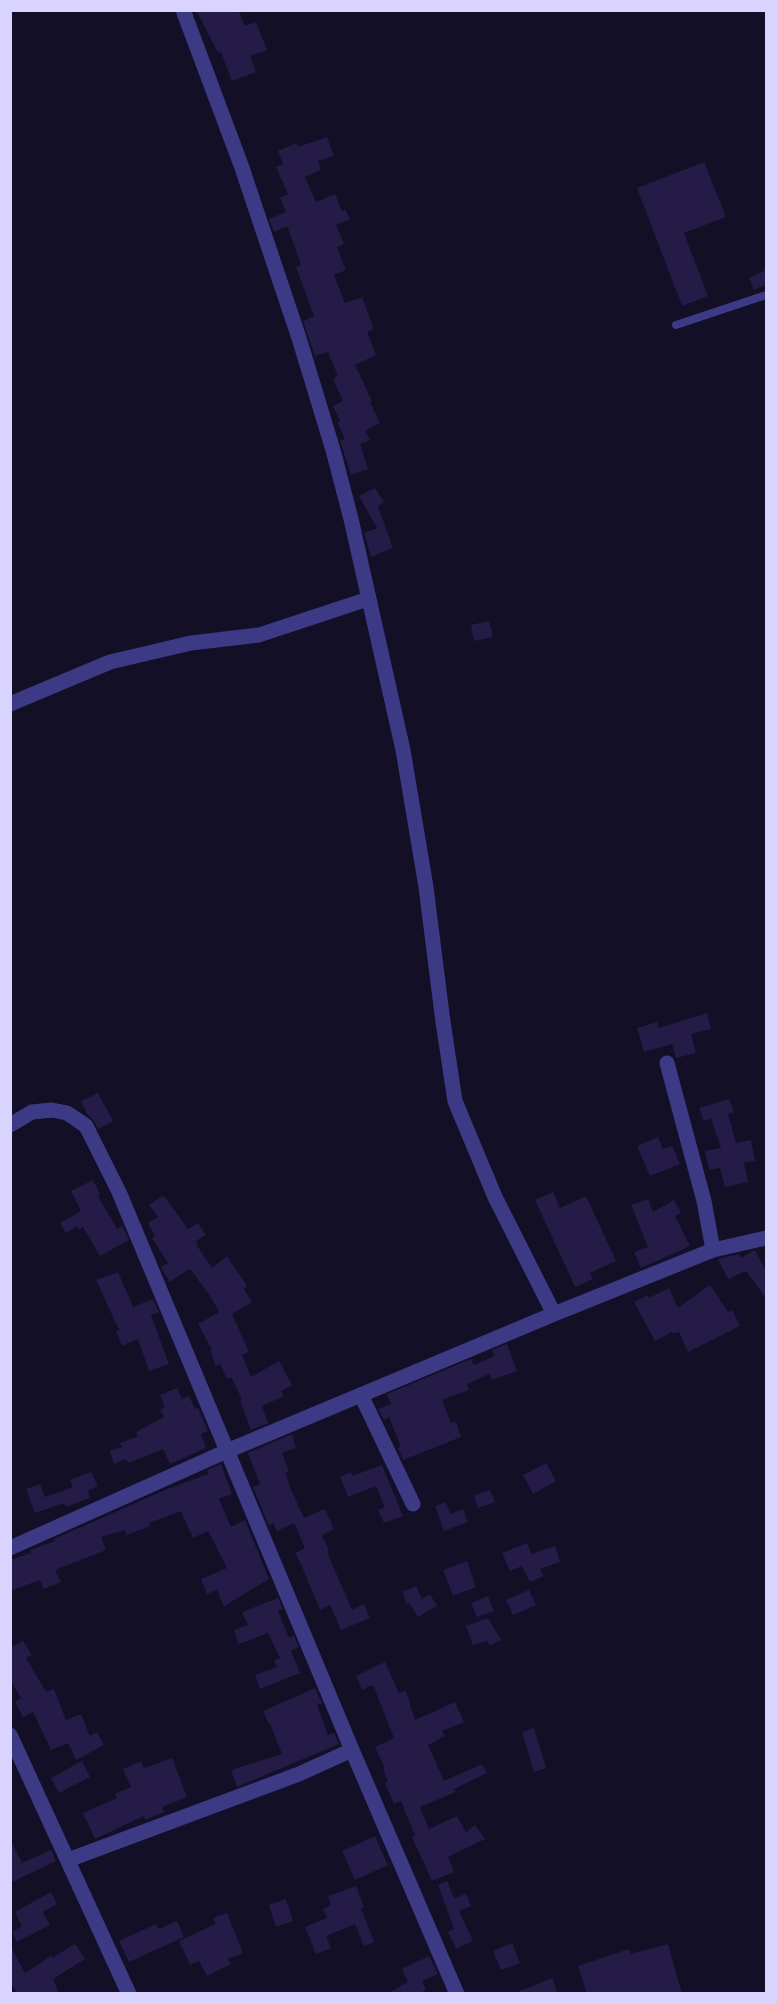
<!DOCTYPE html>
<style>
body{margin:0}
#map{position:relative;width:777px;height:2004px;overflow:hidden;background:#130f26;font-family:"Noto Sans",sans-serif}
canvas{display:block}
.frame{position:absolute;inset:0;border:12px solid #d9d4ff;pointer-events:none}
</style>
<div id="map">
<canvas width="777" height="2004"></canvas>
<div class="frame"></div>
</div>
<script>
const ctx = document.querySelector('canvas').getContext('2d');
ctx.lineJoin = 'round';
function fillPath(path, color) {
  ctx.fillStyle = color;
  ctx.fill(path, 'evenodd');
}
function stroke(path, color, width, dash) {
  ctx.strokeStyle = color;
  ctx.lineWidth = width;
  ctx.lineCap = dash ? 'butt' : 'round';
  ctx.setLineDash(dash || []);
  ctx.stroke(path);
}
const building = new Path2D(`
 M196 10H238L245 26 256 22 267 50 250 56 256 72 232 81 221 52 218 53Z
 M327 137 334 156 318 161 321 170 305 177 316 202 335 194 342 211 345 209 350 219 336 225 344 244 337 247 346 270 334 275 345 303 362 297 374 329 367 332 376 355 355 365 372 401 370 402 380 423 365 431 370 440 360 444 368 469 351 475 340 441 345 439 337 422 340 421 333 406 343 401 333 379 338 376 328 352 315 356 310 342 303 321 314 316 296 267 301 265 287 226 274 232 269 219 286 212 280 198 288 194 276 167 283 164 278 151 297 143 298 147Z
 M704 162 726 217 684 233 708 296 682 306 637 188Z
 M766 270V285L754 290 749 278Z
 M375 488 384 502 378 506 393 548 371 557 364 533 377 528 359 496Z
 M489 621 493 637 474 641 471 625Z
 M707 1013 711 1029 691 1034 696 1053 676 1058 672 1044 644 1052 637 1028 657 1022 659 1028Z
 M98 1093 113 1121 98 1129 94 1121 88 1115 81 1101Z
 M729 1099 734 1112 728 1114 736 1143 751 1140 755 1161 744 1163 748 1182 725 1187 720 1168 709 1170 705 1151 721 1148 711 1118 704 1121 699 1108Z
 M658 1137 663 1149 672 1146 680 1164 650 1176 637 1146Z
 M93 1180 100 1194 98 1196 117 1229 122 1226 129 1240 100 1256 83 1227 79 1230 77 1226 66 1233 60 1223 81 1211 71 1191Z
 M553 1192 560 1208 586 1196 616 1261 590 1273 593 1279 575 1287 535 1200Z
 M162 1196 165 1197 188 1229 198 1223 206 1235 196 1241 198 1243 196 1244 212 1268 227 1256 247 1286 244 1289 252 1302 232 1314 249 1352 242 1355 251 1377 279 1361 292 1385 281 1391 284 1396 262 1406 268 1423 251 1430 240 1400 242 1399 231 1377 227 1379 220 1364 216 1366 210 1350H212L198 1324 219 1312 212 1299 191 1270H188L170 1282 163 1271 161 1267 168 1263 152 1238 155 1236 148 1223 158 1217 149 1205Z
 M648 1199 653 1212 674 1200 681 1213 675 1216 690 1246 641 1268 634 1252 648 1247 631 1205Z
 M755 1250 766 1272V1298L746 1271 728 1279 718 1259 739 1254 741 1258Z
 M118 1272 133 1307 153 1299 159 1312 151 1315 169 1364 149 1371 138 1339 122 1346 116 1331 119 1330 96 1280Z
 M710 1285 728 1312 732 1310 740 1326 688 1352 679 1332 673 1334 672 1332 655 1341 634 1302 648 1295 649 1298 669 1288 678 1308Z
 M507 1344 517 1371 492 1380 489 1374 467 1384 469 1390 442 1400 451 1423 456 1421 461 1437 403 1460 398 1448 401 1447 389 1417 384 1420 378 1409 391 1404 387 1394 471 1359 474 1365 494 1356 492 1350Z
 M177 1388 182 1399 189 1396 195 1409 198 1408 208 1431 201 1434 206 1448 170 1464 163 1449 128 1463 126 1459 114 1464 110 1451 122 1447 120 1443 138 1436 136 1432 164 1417 160 1410 165 1407 160 1395Z
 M292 1434 296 1448 282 1453 289 1471 286 1473 289 1485 304 1518 325 1509 334 1529 322 1535 329 1550 327 1552 352 1610 364 1604 370 1618 341 1630 330 1605 320 1610 301 1564 295 1553 305 1548 294 1523 277 1531 273 1523 269 1526 253 1487 260 1484 248 1453Z
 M546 1463 556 1481 533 1494 523 1475Z
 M221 1464 232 1494 219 1499 231 1527 245 1520 269 1579 224 1606 217 1590 207 1594 201 1579 227 1568 208 1531 193 1538 181 1511 149 1523 150 1526 127 1535 125 1530 101 1537 106 1550 55 1570 61 1582 44 1589 40 1580 10 1591V1560L31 1553 30 1550 55 1541 54 1539 165 1490 208 1474 207 1470Z
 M382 1465 403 1516 384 1523 378 1510 385 1507 376 1486 348 1497 340 1477 351 1472 352 1476Z
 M91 1472 98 1486 88 1491 90 1498 66 1507 64 1503 35 1513 26 1489 40 1484 45 1497 73 1487 70 1480Z
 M490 1490 495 1502 478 1508 474 1496Z
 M446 1502 450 1514 463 1509 468 1522 444 1531 435 1506Z
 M527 1543 532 1554 555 1546 560 1562 540 1569 544 1576 530 1582 522 1566 510 1571 502 1553Z
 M467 1561 476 1587 453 1596 443 1570Z
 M416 1586 422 1599 430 1594 437 1606 418 1617 409 1603 407 1604 402 1592Z
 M529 1590 536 1605 513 1615 506 1600Z
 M488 1596 494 1611 477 1617 471 1603Z
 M278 1598 283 1609 278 1611 289 1638 294 1636 299 1647 291 1651 300 1673 260 1689 255 1675 277 1667 274 1660 280 1658 268 1633 239 1644 234 1630 248 1625 242 1612Z
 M488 1618 501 1640 490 1646 487 1641 473 1645 466 1626Z
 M23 1641 32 1655 26 1658 46 1692 54 1689 66 1720 81 1714 90 1736 97 1732 104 1745 76 1760 68 1743 51 1750 33 1712 23 1717 15 1702 21 1698 10 1680V1648Z
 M385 1662 399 1693 406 1691 415 1720 455 1702 464 1722 442 1731 445 1736 428 1745 444 1781 482 1764 487 1773 454 1789 456 1792 420 1807 429 1829 457 1816 466 1832 475 1825 485 1839 448 1857 454 1872 432 1881 412 1837 415 1836 401 1801 394 1804 385 1783 388 1782 383 1769 385 1768 375 1747 394 1738 373 1685 362 1690 356 1676Z
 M315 1688 322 1703 317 1705 328 1735 334 1733 339 1744 237 1787 231 1770 282 1754 270 1724H269L263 1711Z
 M534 1728 546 1768 534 1772 522 1732Z
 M172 1758 187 1797 162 1807 164 1812 145 1820 144 1816 95 1839 83 1813 117 1798 115 1794 131 1787 123 1769 141 1761 144 1768Z
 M82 1761 90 1777 59 1793 51 1778Z
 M375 1836 388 1865 355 1880 342 1851Z
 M10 1839 22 1863 51 1850 56 1861 10 1883Z
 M447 1881 454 1898 466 1894 471 1906 459 1911 473 1941 456 1949 448 1932 454 1929 438 1885Z
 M356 1886 364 1907 361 1908 374 1942 364 1946 355 1924 326 1936 331 1948 316 1954 305 1927 327 1918 323 1909 331 1905 328 1896Z
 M51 1892 57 1904 43 1912 50 1925 17 1942 12 1932 22 1926 15 1912Z
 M286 1899 293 1921 276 1927 269 1905Z
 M227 1913 243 1953 228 1959 231 1964 207 1976 199 1961 190 1965 179 1941 216 1924 213 1918Z
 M177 1921 184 1937 129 1962 119 1941 156 1924 159 1929Z
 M512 1943 520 1963 501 1970 493 1951Z
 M75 1944 85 1959 53 1979 59 1994H17L10 1980V1945L25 1973 51 1956 52 1958Z
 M668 1944 682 1994H587L578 1966 629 1949 631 1954Z
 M429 1956 438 1974 422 1981 426 1990 418 1994H386L408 1982 402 1969Z
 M552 1978 558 1994H515V1993Z`);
const lane = new Path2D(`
 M676 325 766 295`);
const street = new Path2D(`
 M183 10 241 165 299 338 333 450 351 519 403 750 426 887 443 1022 455 1101 495 1197 554 1314
 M10 704 110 662 191 643 259 635 368 599
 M667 1063 704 1201 713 1250
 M10 1125 32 1112 52 1110 67 1113 76 1119 86 1126 119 1192 352 1750 457 1994
 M361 1395 413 1504
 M10 1548 227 1451 554 1314 713 1250 766 1238
 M10 1735 129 1994
 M68 1860 299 1774 352 1750`);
fillPath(building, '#241b47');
stroke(lane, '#3d3a85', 8);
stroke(street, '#3d3a85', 15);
</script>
